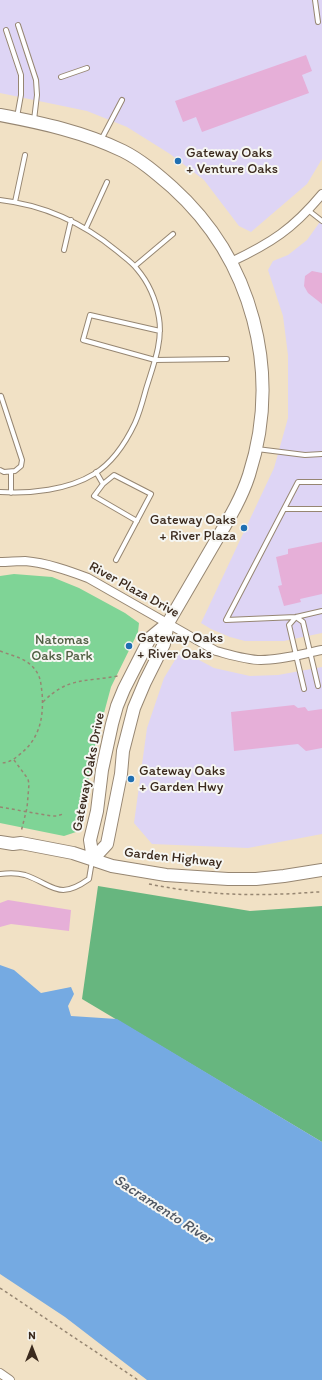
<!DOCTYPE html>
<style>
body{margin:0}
#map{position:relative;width:322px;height:1380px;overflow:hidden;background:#f1e1c5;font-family:Itim,sans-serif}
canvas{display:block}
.north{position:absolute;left:12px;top:1328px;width:40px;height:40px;-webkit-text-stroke:3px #f6f6f2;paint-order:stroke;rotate:0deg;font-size:11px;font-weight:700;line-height:16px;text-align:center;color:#3b2a1e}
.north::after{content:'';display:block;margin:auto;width:14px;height:18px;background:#3b2a1e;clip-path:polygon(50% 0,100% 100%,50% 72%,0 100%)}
</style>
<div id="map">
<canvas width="322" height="1380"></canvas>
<div class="north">N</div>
</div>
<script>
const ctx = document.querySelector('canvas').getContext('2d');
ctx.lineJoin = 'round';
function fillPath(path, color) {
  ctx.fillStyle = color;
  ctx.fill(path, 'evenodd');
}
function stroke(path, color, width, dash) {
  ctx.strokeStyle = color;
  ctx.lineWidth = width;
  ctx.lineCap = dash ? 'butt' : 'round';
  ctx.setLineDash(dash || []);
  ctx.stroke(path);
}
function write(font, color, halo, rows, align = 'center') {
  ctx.font = font + ' Itim,sans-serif';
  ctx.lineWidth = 4;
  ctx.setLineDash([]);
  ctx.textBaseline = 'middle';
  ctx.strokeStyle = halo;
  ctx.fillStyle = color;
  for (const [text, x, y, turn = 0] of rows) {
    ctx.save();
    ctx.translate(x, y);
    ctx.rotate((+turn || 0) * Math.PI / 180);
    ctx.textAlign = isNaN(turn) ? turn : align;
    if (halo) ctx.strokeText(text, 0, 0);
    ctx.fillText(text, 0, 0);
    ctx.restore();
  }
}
const built = new Path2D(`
 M0 0H322V159L307 184 251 232 239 226 204 180 170 154 127 127 87 111 0 93Z
 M322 219V633L284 641H245L230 637 211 629 201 623 274 468 288 418V355L283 316 268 270 273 261 288 255 307 240Z
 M188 654 214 668 250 676 278 675 322 667V834L248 848 152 844 134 823 147 728 164 678 178 655Z`);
const green = new Path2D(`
 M14 574 52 577 79 588 125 613 139 623 138 632 111 687 94 750 81 820 76 832 64 836 0 823V576Z`);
const forest = new Path2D(`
 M98 886 250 911 322 906V1142L82 999Z`);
const water = new Path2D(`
 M0 965 14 970 41 993 71 987 74 994 68 1006 71 1016 117 1019 322 1142V1380H147L65 1317 0 1274Z`);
const building = new Path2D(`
 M306 55 312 71 302 75 309 93 202 132 196 117 183 122 175 101Z
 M312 271 322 273V304L308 293 304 286 305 276Z
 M322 542V594L300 599 301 602 284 606 278 586 282 585 276 557 288 554V549Z
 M294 705 298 708 305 707 308 711 322 709V748L306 751 298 744 234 751 231 712Z
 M8 900 71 910 69 931 11 924 0 927V903Z`);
const path = new Path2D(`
 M0 651C15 657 29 658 38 674 41 680 41 686 42 692 44 717 40 739 19 755 13 760 8 763 0 763
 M43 702C67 677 86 682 118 676
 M14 760 28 779 29 784 27 808 21 832
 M0 807 51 816H57L63 814
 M149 884C193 893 238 896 282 894 296 894 309 892 322 892
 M0 1288 138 1380`);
const lane = new Path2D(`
 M315 0 318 22
 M18 25 36 80 37 95 34 120
 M6 30 21 75V95L17 117
 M61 77 87 68
 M101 140 122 100
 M0 200C44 205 83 223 117 251 124 257 132 262 137 269 149 283 156 300 159 318 163 342 153 366 146 389 143 400 140 412 135 423 126 442 112 463 94 474 68 490 30 494 0 492
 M15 202 25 155
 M308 210 322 221
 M86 228 107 182
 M64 250 71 220
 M135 266 173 234
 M160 331 90 315 83 340 155 360 227 359
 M0 397 1 396 22 460 21 466 15 471 4 472 0 470
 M257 449 305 455 322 454
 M96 472 103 484
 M322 482H298L226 620 296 617 322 611
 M11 493V472
 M284 509H322
 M116 560 151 494 114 475 103 484 94 496 137 521
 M304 689 289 625 296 617 303 622 318 686
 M0 874C8 873 18 873 25 875 54 885 58 901 89 879L92 861`);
const street = new Path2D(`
 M231 262C271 243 293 229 322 194
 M0 562C8 562 17 561 25 561 47 563 67 570 88 578L216 651C231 655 246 660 261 660 282 660 302 654 322 650
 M0 1373 10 1380`);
const secondary = new Path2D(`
 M0 115C42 123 84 132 123 151 141 160 157 174 172 187 253 260 282 372 249 475 241 500 227 522 214 544 198 571 183 597 168 623L164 644 145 682 134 708 123 751 121 774 107 844 93 859
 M0 842 13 844 21 843 73 853 112 866 166 875 228 879H256L284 876 322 870
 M93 859 90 840 97 811 102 770 112 724 117 706 124 689 150 638 168 623`);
const markers = [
 [178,161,4,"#1f6fb2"],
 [244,528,4,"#1f6fb2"],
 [129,646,4,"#1f6fb2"],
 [131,779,4,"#1f6fb2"]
];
const poiNames = [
 ["Gateway Oaks",186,153],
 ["+ Venture Oaks",186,169],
 ["Gateway Oaks",236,520,"right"],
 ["+ River Plaza",236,536,"right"],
 ["Gateway Oaks",137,638],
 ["+ River Oaks",137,654],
 ["Gateway Oaks",139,771],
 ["+ Garden Hwy",139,787]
];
const streetNames = [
 ["River Plaza Drive",134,590,29],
 ["Gateway Oaks Drive",89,772,-79],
 ["Garden Highway",173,858,6]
];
const parkNames = [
 ["Natomas",62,640],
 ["Oaks Park",62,656]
];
const waterNames = [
 ["Sacramento River",163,1210,33]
];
fillPath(built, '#ded5f5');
fillPath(green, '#7fd496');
fillPath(forest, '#67b67f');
fillPath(water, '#75aae2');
fillPath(building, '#e6afd8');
stroke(lane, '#968672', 6);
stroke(street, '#968672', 10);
stroke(secondary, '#968672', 14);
stroke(path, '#968672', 1.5, [3, 3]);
stroke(lane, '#fff', 4);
stroke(street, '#fff', 8);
stroke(secondary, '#fff', 12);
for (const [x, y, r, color] of markers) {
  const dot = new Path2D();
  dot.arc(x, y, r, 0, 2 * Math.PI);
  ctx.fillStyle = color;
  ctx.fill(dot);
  stroke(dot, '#f6f6f2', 1.5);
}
write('14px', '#3b2a1e', '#f6f6f2', poiNames, 'left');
write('14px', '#3b2a1e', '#f6f6f2', streetNames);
write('14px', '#4f5d42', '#f6f6f2', parkNames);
write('italic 15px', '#4f5763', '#f6f6f2', waterNames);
</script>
